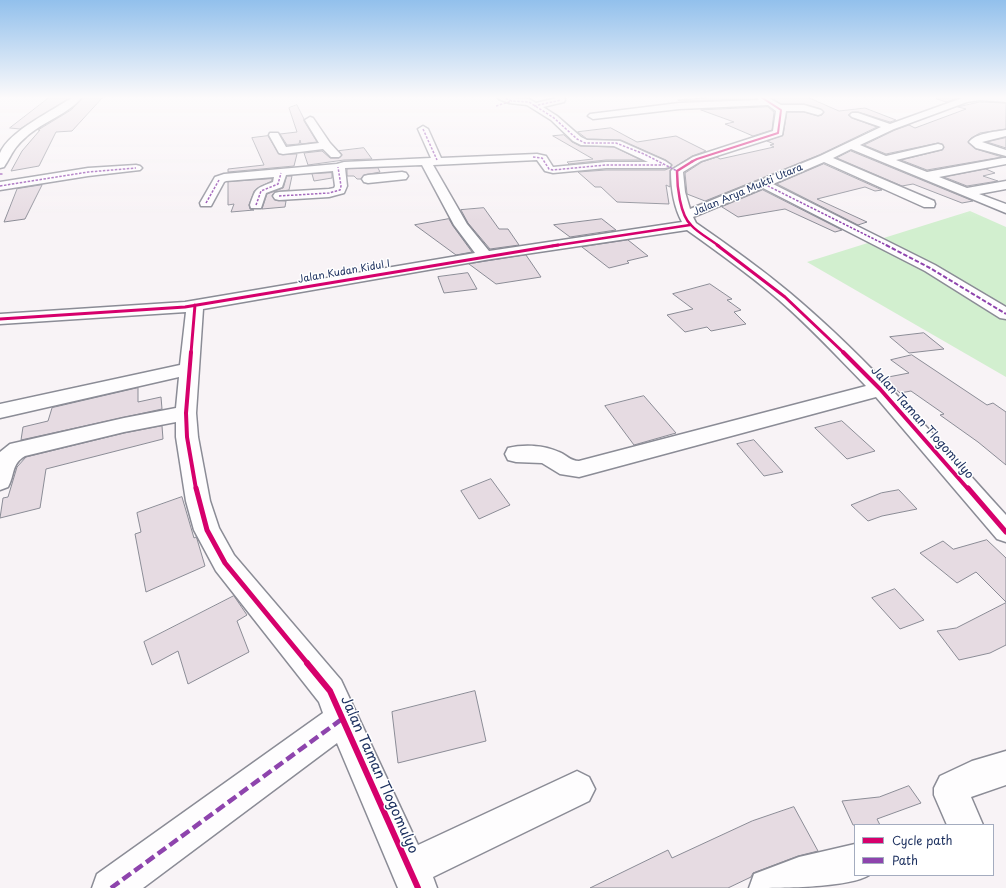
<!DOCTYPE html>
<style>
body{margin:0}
#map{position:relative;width:1006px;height:888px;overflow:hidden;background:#f8f3f6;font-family:"Playpen Sans",sans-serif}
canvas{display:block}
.legend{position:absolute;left:854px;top:824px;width:140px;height:52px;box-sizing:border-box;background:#fff;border:1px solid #a4acbf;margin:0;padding:5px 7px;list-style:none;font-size:12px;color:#1b2f5e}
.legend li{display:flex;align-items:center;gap:8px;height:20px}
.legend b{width:20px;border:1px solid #a4acbf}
</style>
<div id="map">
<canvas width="1006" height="888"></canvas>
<ul class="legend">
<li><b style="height:5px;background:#d6006c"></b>Cycle path</li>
<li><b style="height:5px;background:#8e44ad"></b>Path</li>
</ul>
</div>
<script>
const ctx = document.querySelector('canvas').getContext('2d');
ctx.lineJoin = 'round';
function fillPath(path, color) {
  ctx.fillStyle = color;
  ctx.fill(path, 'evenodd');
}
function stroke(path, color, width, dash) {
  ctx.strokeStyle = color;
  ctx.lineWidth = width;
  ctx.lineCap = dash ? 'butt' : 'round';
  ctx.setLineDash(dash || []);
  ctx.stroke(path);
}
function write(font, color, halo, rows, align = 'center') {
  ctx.font = font + ' "Playpen Sans",sans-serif';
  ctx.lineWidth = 3;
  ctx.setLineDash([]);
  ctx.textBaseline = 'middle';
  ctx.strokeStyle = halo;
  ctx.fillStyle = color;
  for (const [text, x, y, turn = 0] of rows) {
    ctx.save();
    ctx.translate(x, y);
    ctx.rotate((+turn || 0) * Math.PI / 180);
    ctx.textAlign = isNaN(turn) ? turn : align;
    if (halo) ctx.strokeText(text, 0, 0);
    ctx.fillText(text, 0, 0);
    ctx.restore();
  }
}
const green = new Path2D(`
 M970 211 1006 227V377L807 262Z`);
const building = new Path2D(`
 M50 97H71L20 129 10 128Z
 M83 97H103L72 131 56 132 39 166 11 171 22 151 40 130H38L71 110Z
 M722 97H756V99L681 101 678 100Z
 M770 97H807L839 111 865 108 896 120 890 122 858 112H852L848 115 852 118 877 127 819 155 705 201 687 194 685 173 702 162 717 157 720 159 774 147 770 145 774 144 767 141 783 135 787 112H804L818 116 822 115 824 112 821 109 804 104H781Z
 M937 97H961L946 102 937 99Z
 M980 102 1006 103V129L980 133 971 138 968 142 976 149 1002 157 927 170 901 160 942 150 944 148 942 144 938 143 886 154 864 145 895 130 909 125 915 128 966 109 958 107Z
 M297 105 304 119V121L317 142 301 144 300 140 299 144 287 145 280 134 297 132 289 108Z
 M768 107 774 112 772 130 753 136 725 124 734 122 701 110Z
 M611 128 637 142 676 136 706 151 692 156 670 170V187L666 185 669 204 617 202 601 187H595L578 172 606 170H665L670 168 672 165 666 160 621 140 587 139 578 132Z
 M564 135 572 142 580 146 614 147 641 160H606L569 164 567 162 593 159 553 136Z
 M268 136 279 154H297L294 166 228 172V169L264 165 252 138Z
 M1006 138V148L987 142Z
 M364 148 372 159 344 160 308 165 304 153 322 151 330 158H339L342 155 339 151Z
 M851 151 973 201 962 203 913 184 902 186 837 158Z
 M824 164 882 190 875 191 865 187 817 199 867 222 858 225 777 184Z
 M378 168 380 172 364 175 361 179H357L354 176H347V169Z
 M986 169 995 173 983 176 998 181 967 186 944 177Z
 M332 173V178L314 181 312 174Z
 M287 176H292L289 190 275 192 272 195 275 200 286 201 285 207 262 209 267 194 283 188Z
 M272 179V181L259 187 254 191 249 205 250 209 254 210 231 212 234 204 228 205V182Z
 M42 185 25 219 4 222 17 189Z
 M763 190 842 230 835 232 785 209 738 217 722 207Z
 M484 208 499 229H508L519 245 490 249 468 223 461 210Z
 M449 219 453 226 472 252 456 255 415 225Z
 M602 219 616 230 570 237 554 225Z
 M628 240 648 256 627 261 629 263 609 268 582 247Z
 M526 255 541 277 496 284 469 264Z
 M468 273 477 289 444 293 438 277Z
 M710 284 732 299 727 300 741 310 734 312 746 324 711 331 707 327 685 332 667 315 693 309 673 294Z
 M924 333 944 349 909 353 890 337Z
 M912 355 987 405 993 403 1006 412V465L978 442 940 415 944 414 911 391 900 393 883 378 909 373 891 360Z
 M138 388V402L161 397 162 409 21 440 23 427 48 421 52 408Z
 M644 396 676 433 634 445 605 406Z
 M842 421 875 451 847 459 815 428Z
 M162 426 163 439 46 469 40 508 0 518 3 498 8 497 17 467 26 457 124 433Z
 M754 440 783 472 764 476 737 444Z
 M491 479 510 505 479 519 461 491Z
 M899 490 917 509 882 516 868 521 851 505 881 493Z
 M182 497 194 538 196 537 197 539 205 566 146 592 135 534 141 532 137 513Z
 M987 540 1006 558V602L976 572 957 583 920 553 943 541 953 549Z
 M895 589 924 620 900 629 872 598Z
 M234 596 247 615 237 621 249 652 188 684 178 651 152 665 144 642Z
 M1006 603V645L990 653 959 660 937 631 956 628Z
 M475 691 486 741 398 763 392 712Z
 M909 786 921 803 877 819 880 825H853L842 801 879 797Z
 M794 807 818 851 798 856 753 873 751 877 728 888H590L668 850 672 858 752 821Z`);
const minor = new Path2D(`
 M73 97H82C69 114 42 122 26 137 13 148 12 155 4 167L0 168C0 164 0 157 0 153 9 131 54 110 73 97Z
 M498 97 529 99 536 103 561 97 564 98 565 100 564 102 543 107 557 116 581 137 587 140 620 141 665 161 671 165 669 167 665 168H606L553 173 545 171 537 160 433 165 467 224 489 251 682 222C674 207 671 189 671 171L673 169 693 157 773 131 776 111 768 105 679 109 593 119 588 116 590 114 679 103 759 100 757 97H767L781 105H804L821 110 823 112 821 114 818 115 804 111H786L782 135 701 161 683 172 685 192 690 209 820 156 881 127 852 117 850 115 852 113H858L890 124 965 97H1006V102L980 100 967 102 894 129 860 145 886 156 938 144 942 145 943 147 942 149 896 160 927 172 1003 158H1006V164L939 177 967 188 1006 181V189L979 194 1006 204V213L851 149 833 158 934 201 935 204 934 207H924L824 162 773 184 935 265 1006 307V319L1000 318 925 271 763 188 693 217 696 223C728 245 760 268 790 293 870 360 937 439 1006 515V542L997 539 876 397 579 477 560 474 542 463 516 462 508 460 505 454 508 448C524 444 544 445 559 452 567 455 570 461 579 461L866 386C838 357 810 327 779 300 750 275 718 252 687 230L485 260 203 309 196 413 198 437 210 501 219 528 234 555 341 680 418 845 577 771 589 777 595 789 589 801 433 877 437 888H398L337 743 143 888H92L97 874 323 713 319 702 216 571 194 530 186 501 176 437V422L124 432 25 456C11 464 15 475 8 487L0 490V452L10 444 124 418 176 408 179 377 0 418V404L180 365 186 312 0 324V314L185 302 475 253 454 225 422 165 345 168 347 186 344 193 329 197 279 200 275 199 273 196 275 193 279 192 329 189 334 188 335 186 333 171 286 175 282 187 266 193 261 208H251L250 205C256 188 255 189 273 182L274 177 226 181 224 182 211 206H201L200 203 215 177 224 174 337 164 344 162 431 158 418 129 423 126 428 129 441 158 537 154 546 156 553 167 606 162H648L614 146 581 145 573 141 551 120 527 105 509 103 499 99Z
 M310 117 313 118 330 143 341 155 339 157H331L323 149 283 154 279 153 269 135 270 133H278L286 147 319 143 305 120Z
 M1006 130V136L982 142 1006 150V156L976 148 969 142C976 133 995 132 1006 130Z
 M136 165 140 166 142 168 140 170 88 176 0 190V182L88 168Z
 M402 172 406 173 408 176 406 179 368 183 364 182 362 179 364 176 368 175Z
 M1006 751V785L971 797 983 825H947L934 795V788L940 776 972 761Z
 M855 844V875H869C850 888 776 888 749 888L754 874 799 857Z`);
const quietFar2 = new Path2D(`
 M502 97 512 101 529 102 554 118 577 139 585 143H616L644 154 677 171
 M496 106 512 101
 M534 106 561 100
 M423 129 437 160
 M533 157 542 158 549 169 553 170 606 165H663
 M0 174H4
 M764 184 888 246
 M0 186 88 172 136 168
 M279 196 329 193 340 190 341 186 338 167
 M206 203 219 180
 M256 205 261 191 278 184 281 173`);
const quietFar1 = new Path2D(`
 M886 245 930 268 1006 314`);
const quiet = new Path2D(`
 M111 888 342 719`);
const cyclewayFar5 = new Path2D(`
 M691 162 697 159 778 133 781 110 761 97`);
const cyclewayFar4 = new Path2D(`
 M693 161 677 171C677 186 680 215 691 225 698 233 710 239 719 246
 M552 246 690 225`);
const cyclewayFar3 = new Path2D(`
 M717 245 785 297 844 353
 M0 319 185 307 558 245
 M191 353 195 305`);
const cyclewayFar2 = new Path2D(`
 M191 352 186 413 187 437 196 489
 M843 352 880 389 968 489`);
const cyclewayFar1 = new Path2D(`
 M196 488 207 530 225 563 308 664
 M968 488 1006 532`);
const cycleway = new Path2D(`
 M307 663 330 691 418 888`);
const farStreetnames = [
 ["Jalan Arya Mukti Utara",748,190,-23],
 ["Jalan Kudan Kidul I",344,272,-10]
];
const streetNames = [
 ["Jalan Taman Tlogomulyo",922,423,48]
];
const nearStreetnames = [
 ["Jalan Taman Tlogomulyo",379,775,66]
];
fillPath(green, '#d2efcf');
fillPath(building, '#e6dbe2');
stroke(building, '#8b8c96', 1);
stroke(minor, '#8b8c96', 3);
fillPath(minor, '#fefdfe');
stroke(quietFar2, '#8e44ad', 1.5, [2.5, 1.5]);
stroke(quietFar1, '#8e44ad', 2, [4.5, 2]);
stroke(quiet, '#8e44ad', 4.5, [10, 4.5]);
stroke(cyclewayFar5, '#d6006c', 2);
stroke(cyclewayFar4, '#d6006c', 2.5);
stroke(cyclewayFar3, '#d6006c', 3);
stroke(cyclewayFar2, '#d6006c', 4);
stroke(cyclewayFar1, '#d6006c', 5);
stroke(cycleway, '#d6006c', 6);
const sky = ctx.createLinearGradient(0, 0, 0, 221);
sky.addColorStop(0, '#92c0ec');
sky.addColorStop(0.44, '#fcfafb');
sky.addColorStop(1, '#fcfafb00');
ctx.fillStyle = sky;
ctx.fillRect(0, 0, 1006, 221);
write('10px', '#1b2f5e', '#fff', farStreetnames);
write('12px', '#1b2f5e', '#fff', streetNames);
write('14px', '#1b2f5e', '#fff', nearStreetnames);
</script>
